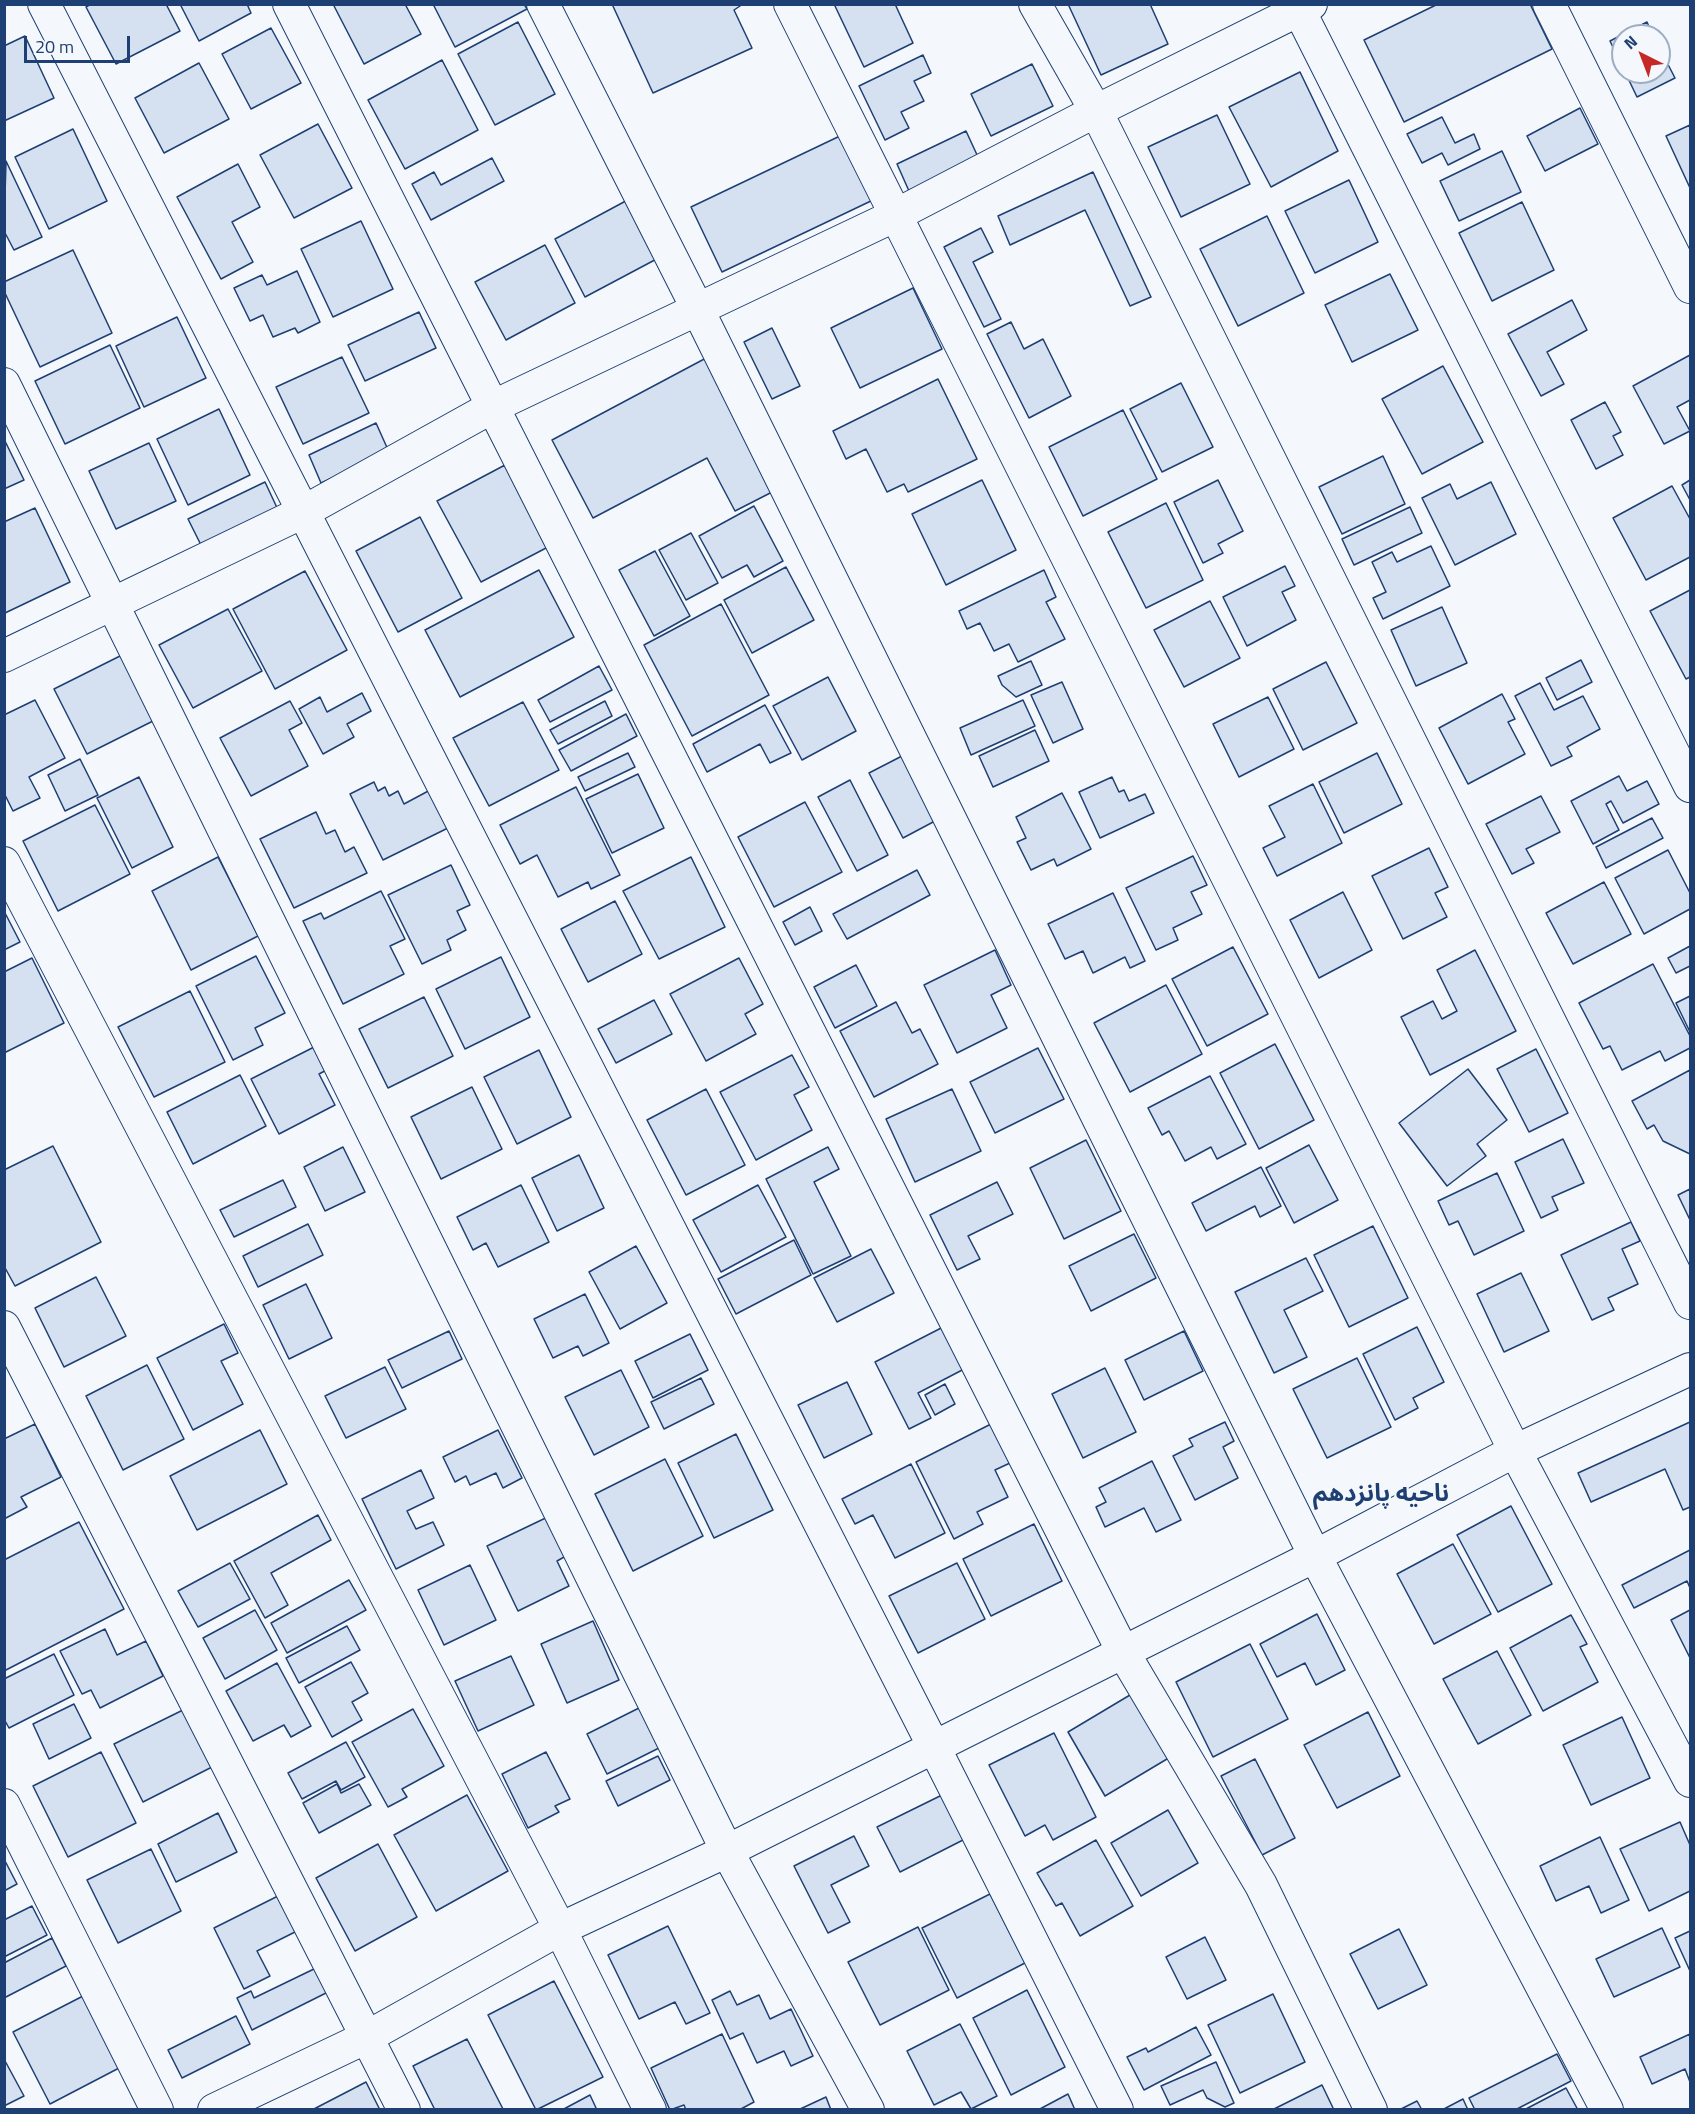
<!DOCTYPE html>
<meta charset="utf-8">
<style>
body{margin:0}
#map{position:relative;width:1695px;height:2114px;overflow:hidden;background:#f4f7fb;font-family:"Titillium Web",sans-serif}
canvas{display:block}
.frame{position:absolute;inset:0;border:6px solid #1d3f73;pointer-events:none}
.north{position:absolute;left:1611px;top:24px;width:60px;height:60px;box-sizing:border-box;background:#f4f7fb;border:2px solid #9eadc5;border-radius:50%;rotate:318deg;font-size:16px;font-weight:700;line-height:24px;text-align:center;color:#1d3f73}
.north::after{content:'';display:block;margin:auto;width:21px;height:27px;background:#c62828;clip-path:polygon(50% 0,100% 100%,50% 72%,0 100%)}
.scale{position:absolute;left:24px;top:36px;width:106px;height:27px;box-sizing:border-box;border:3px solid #1d3f73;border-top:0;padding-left:8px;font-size:18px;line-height:21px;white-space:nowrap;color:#1d3f73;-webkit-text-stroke:4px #f4f7fb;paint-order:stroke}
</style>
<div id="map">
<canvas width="1695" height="2114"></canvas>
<div class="frame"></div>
<div class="north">N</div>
<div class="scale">20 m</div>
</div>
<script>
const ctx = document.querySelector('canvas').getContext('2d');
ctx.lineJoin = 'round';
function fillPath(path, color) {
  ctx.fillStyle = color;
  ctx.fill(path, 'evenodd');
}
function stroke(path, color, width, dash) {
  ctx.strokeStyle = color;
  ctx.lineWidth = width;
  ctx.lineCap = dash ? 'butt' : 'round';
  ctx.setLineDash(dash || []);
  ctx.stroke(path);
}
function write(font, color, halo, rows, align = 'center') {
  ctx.font = font + ' "Titillium Web","Noto Sans Arabic",sans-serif';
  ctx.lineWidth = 4.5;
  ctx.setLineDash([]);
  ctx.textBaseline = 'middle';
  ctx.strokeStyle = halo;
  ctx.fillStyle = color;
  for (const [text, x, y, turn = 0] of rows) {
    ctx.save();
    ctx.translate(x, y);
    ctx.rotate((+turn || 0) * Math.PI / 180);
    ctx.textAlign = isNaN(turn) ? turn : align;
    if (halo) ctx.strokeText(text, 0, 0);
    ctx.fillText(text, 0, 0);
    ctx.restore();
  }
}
const building = new Path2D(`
 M91 4H166L180 31 116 64 86 7Z
 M180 4H247L251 13 199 41Z
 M333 4H405L421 34 364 64Z
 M437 4H524L527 9 455 47 434 6Z
 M612 4H743L734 10 752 48 653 93Z
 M838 4H895L913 43 864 67 835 6Z
 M1068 4H1150L1168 44 1101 75Z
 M1438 4H1530L1552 49 1404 122 1364 40Z
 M518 22 555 94 495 125 458 54Z
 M1647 22 1653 36H1623V68L1610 41Z
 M271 28 301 83 251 109 222 54Z
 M25 36 54 98 4 121V46Z
 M1659 47 1675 78 1637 97 1625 72H1659Z
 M923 55 931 73 914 81 924 101 901 112 909 128 885 140 859 86Z
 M442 60 478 130 405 169 368 100Z
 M199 63 229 119 164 153 135 98Z
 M1032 64 1053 106 991 136 971 94Z
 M1300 72 1338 151 1271 187 1229 107Z
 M1580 108 1598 144 1545 171 1527 136Z
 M1217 115 1250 184 1181 217 1148 147Z
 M1442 117 1455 143 1474 134 1480 149 1448 165 1442 153 1422 163 1407 134Z
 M318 124 352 188 294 218 260 155Z
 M1690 125V188L1666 136Z
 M73 129 107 201 49 229 15 157Z
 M966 131 978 157 909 191 897 164Z
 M842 135 873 200 722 272 691 207Z
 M1502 151 1521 192 1459 221 1440 181Z
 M492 158 504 181 431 220 412 184 434 172 441 185Z
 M6 161 42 237 14 250 4 231Z
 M238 164 260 207 232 222 253 262 221 279 177 197Z
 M1093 172 1151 297 1130 306 1085 210 1010 245 998 216Z
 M1349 180 1378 242 1315 273 1285 211Z
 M635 196 666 254 585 297 555 239Z
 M1522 202 1554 270 1492 301 1459 233Z
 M1267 216 1304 293 1238 326 1200 249Z
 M361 221 393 289 333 317 301 249Z
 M981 228 993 252 973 262 1001 319 984 327 944 247Z
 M545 245 575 303 506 340 475 282Z
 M73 250 112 333 40 367 4 291V282Z
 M297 271 320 322 298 333 295 328 273 337 263 315 250 321 234 288 262 275 267 285Z
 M1390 274 1418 330 1352 362 1325 305Z
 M913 288 942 349 860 388 831 328Z
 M1572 300 1587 330 1547 352 1564 384 1541 396 1508 334Z
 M419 312 436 348 365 381 348 345Z
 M177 317 206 378 144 407 116 346Z
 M1011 322 1024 349 1043 339 1071 396 1029 418 987 334Z
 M772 328 800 386 772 399 744 342Z
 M110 345 140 408 65 444 35 381Z
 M1690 355V400L1677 407 1690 431 1664 444 1633 386Z
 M342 357 369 413 303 444 276 387Z
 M708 357 778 489 735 511 707 458 593 518 552 440Z
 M1443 366 1483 442 1422 474 1382 399Z
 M938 379 977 459 908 492 904 484 887 492 866 449 846 459 833 431Z
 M1181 383 1213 447 1162 472 1130 409Z
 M1605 402 1621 432 1613 436 1623 455 1596 469 1571 420Z
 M219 409 250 475 188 505 157 439Z
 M1123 410 1157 479 1083 516 1049 447Z
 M376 423 389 452 321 483 309 455Z
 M4 439 24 480 4 489Z
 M149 443 176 501 116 529 89 471Z
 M1383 456 1405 504 1342 534 1319 487Z
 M505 465 548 547 481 582 437 501Z
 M982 480 1016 550 946 585 912 514Z
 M1218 480 1243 531 1218 544 1223 553 1203 563 1174 502Z
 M1690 480V500L1682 485Z
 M265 482 279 512 203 549 188 519Z
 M1491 482 1516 534 1455 565 1422 498 1450 484 1457 499Z
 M1672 486 1690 519V557L1646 580 1613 518Z
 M1166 503 1203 580 1146 608 1108 532Z
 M754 506 783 561 754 577 747 565 722 578 699 536Z
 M1410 507 1422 533 1354 565 1342 539Z
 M35 508 70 582 5 613 4 522Z
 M420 517 462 598 398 632 356 551Z
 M691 533 718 583 686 600 659 550Z
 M1431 546 1450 586 1383 619 1373 598 1386 592 1372 562 1392 552 1397 562Z
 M655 551 690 616 654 636 619 570Z
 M1285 566 1295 586 1282 592 1296 620 1247 646 1223 597Z
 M786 567 814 620 752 653 724 600Z
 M539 570 574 637 460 697 425 630Z
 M1044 570 1056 597 1046 602 1065 639 1018 662 1009 644 994 651 980 623 967 629 959 611Z
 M305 571 347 650 275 689 233 609Z
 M1690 590V677L1686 679 1650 611Z
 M1210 601 1240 658 1184 687 1154 630Z
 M721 604 769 695 692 736 644 645Z
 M1442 607 1467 663 1416 686 1391 630Z
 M228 609 262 671 193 708 159 645Z
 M122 655 155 720 87 754 54 689Z
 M1581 660 1592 682 1557 700 1546 678Z
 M1031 661 1042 685 1016 697 1002 685 998 676Z
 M1326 662 1357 723 1303 750 1273 689Z
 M599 666 612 690 550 722 538 700Z
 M828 677 856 731 802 760 773 706Z
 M1062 682 1083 729 1053 743 1031 695Z
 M1540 683 1554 710 1583 696 1600 729 1567 747 1572 756 1551 766 1515 696Z
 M362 693 371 711 347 724 354 737 323 754 299 709 320 697 327 712Z
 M1502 694 1515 719 1508 722 1525 754 1468 784 1439 728Z
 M1268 697 1294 749 1239 777 1213 724Z
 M35 700 65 758 29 777 40 798 13 811 4 793V715Z
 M1023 700 1035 726 971 755 960 728Z
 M290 701 302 723 289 730 308 766 251 796 220 738Z
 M605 701 612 716 558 744 550 730Z
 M523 702 559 770 489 806 453 738Z
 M765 705 791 753 770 763 760 744 707 772 693 744Z
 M626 714 637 736 571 771 559 750Z
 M1035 730 1049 761 993 787 979 756Z
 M628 753 635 767 585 791 578 777Z
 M1377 753 1402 804 1344 833 1319 782Z
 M902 756 935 821 903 838 869 773Z
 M80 759 98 795 65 811 48 775Z
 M638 774 664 828 612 853 586 799Z
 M1619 776 1627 791 1647 781 1659 804 1623 823 1611 801 1606 804 1619 830 1593 844 1571 801Z
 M139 777 173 847 132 868 97 798Z
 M1112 777 1119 792 1124 790 1129 801 1145 794 1154 813 1100 838 1079 792Z
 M850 780 888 855 857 871 818 797Z
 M374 782 378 791 385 787 389 796 398 791 404 804 432 789 450 827 383 860 350 794Z
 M1313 784 1342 843 1277 876 1263 848 1285 837 1269 806Z
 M576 787 620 875 591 889 588 882 558 897 537 855 520 864 500 825Z
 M1062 793 1091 849 1057 866 1054 859 1031 870 1017 842 1026 838 1016 817Z
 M1541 796 1560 832 1526 849 1534 863 1512 874 1486 824Z
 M805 802 842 872 774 907 738 837Z
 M95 805 130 874 58 911 23 841Z
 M316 812 326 834 335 830 345 852 354 847 367 873 294 908 260 839Z
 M1652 818 1663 838 1606 868 1596 847Z
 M1429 848 1448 887 1435 893 1447 917 1403 939 1372 876Z
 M1668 850 1690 893V909L1644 934 1615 878Z
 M1193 856 1207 885 1191 892 1202 914 1173 928 1178 940 1156 950 1126 888Z
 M218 857 258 936 191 970 152 891Z
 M691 857 725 927 659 959 623 891Z
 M451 865 470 905 457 911 466 930 447 940 451 950 422 964 388 895Z
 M917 870 930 895 847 939 833 914Z
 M1604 882 1631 934 1573 964 1546 913Z
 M381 891 405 939 390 946 404 974 343 1004 303 921 321 913 324 919Z
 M1343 892 1372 950 1319 978 1290 920Z
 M1113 893 1145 961 1130 968 1125 957 1093 973 1083 951 1065 959 1048 924Z
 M615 901 642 954 588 982 561 929Z
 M810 907 822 931 795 945 783 922Z
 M4 911 20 942 4 950Z
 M1690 946V966L1676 973 1668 958Z
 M1233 947 1268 1014 1207 1046 1172 979Z
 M995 950 1011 985 991 995 1007 1028 957 1053 924 985Z
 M1475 950 1516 1031 1430 1075 1401 1017 1433 1001 1442 1019 1457 1011 1437 970Z
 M256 956 285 1013 255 1028 263 1045 233 1060 196 986Z
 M501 957 530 1017 465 1049 436 989Z
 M32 958 64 1023 4 1053V972Z
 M739 958 763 1004 745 1014 756 1034 706 1061 670 994Z
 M1653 964 1690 1036V1048L1665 1061 1660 1051 1622 1070 1610 1046 1603 1049 1579 1003Z
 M856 965 877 1006 835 1028 814 987Z
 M1166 985 1202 1054 1130 1092 1094 1023Z
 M190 991 225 1062 154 1097 118 1027Z
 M1690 996V1032L1676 1003Z
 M424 997 453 1056 388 1088 359 1029Z
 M654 1000 672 1034 616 1063 598 1029Z
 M896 1002 912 1033 920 1029 938 1064 874 1097 840 1031Z
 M322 1043 334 1066 319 1074 335 1105 279 1134 251 1079Z
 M1275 1044 1314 1120 1259 1149 1220 1073Z
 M1038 1048 1064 1099 995 1133 970 1082Z
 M1536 1049 1568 1113 1529 1132 1497 1069Z
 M539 1050 571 1117 517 1144 484 1077Z
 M792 1055 809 1087 794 1095 812 1130 756 1160 720 1092Z
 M1468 1069 1507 1120 1477 1144 1486 1156 1447 1186 1399 1123Z
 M1690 1070V1154L1663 1141 1654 1125 1647 1129 1632 1101Z
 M240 1075 266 1126 193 1164 167 1112Z
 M1210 1076 1246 1144 1217 1159 1211 1147 1185 1161 1169 1131 1162 1135 1148 1108Z
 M472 1087 502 1149 441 1179 411 1117Z
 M706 1089 745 1165 686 1195 647 1120Z
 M952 1089 981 1151 915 1182 886 1119Z
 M1563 1139 1584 1183 1552 1197 1558 1210 1541 1218 1515 1162Z
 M1086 1140 1121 1211 1064 1239 1030 1168Z
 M1309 1145 1338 1200 1294 1223 1266 1168Z
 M53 1146 101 1242 15 1286 4 1266V1170Z
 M343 1147 365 1192 325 1211 304 1167Z
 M828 1147 839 1169 814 1182 851 1256 813 1274 766 1179Z
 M579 1155 604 1208 557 1231 532 1178Z
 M1261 1167 1281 1206 1260 1217 1255 1206 1206 1231 1192 1203Z
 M1497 1173 1524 1231 1474 1255 1458 1221 1449 1225 1438 1201Z
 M283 1180 296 1207 234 1237 220 1210Z
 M997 1182 1013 1214 968 1236 980 1259 957 1270 930 1215Z
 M521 1185 549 1242 498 1267 486 1243 473 1250 457 1217Z
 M758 1185 786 1237 721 1272 693 1220Z
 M1690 1189V1220L1678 1195Z
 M1631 1222 1640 1241 1622 1249 1638 1284 1608 1298 1614 1310 1592 1320 1561 1255Z
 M308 1224 323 1255 258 1287 243 1256Z
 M1373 1226 1408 1298 1349 1327 1314 1255Z
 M1134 1234 1156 1278 1091 1311 1069 1266Z
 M794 1240 811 1275 736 1314 718 1279Z
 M636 1246 667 1303 620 1329 589 1272Z
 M871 1249 894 1293 837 1322 814 1278Z
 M1306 1258 1323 1291 1284 1310 1307 1357 1274 1373 1235 1292Z
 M1521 1273 1549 1331 1504 1352 1477 1294Z
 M96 1277 126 1336 64 1367 35 1308Z
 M306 1284 332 1338 289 1359 263 1305Z
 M585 1294 609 1343 583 1356 578 1346 553 1358 534 1319Z
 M224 1324 238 1353 221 1361 243 1404 193 1430 157 1358Z
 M947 1325 968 1367 918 1393 931 1418 909 1429 875 1362Z
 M1417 1327 1444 1382 1413 1398 1418 1408 1395 1420 1363 1354Z
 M449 1331 462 1359 402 1388 388 1360Z
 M1184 1331 1203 1371 1144 1400 1125 1360Z
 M690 1334 708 1370 653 1398 635 1361Z
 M1357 1358 1391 1427 1327 1458 1293 1389Z
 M147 1365 184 1439 123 1470 86 1396Z
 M385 1367 406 1409 346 1438 325 1396Z
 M1105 1368 1136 1432 1083 1458 1052 1394Z
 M621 1370 649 1427 594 1455 565 1397Z
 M701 1378 714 1404 664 1429 651 1402Z
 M847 1382 872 1434 824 1458 798 1405Z
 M945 1384 955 1404 935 1415 925 1395Z
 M1225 1422 1234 1441 1223 1447 1238 1478 1195 1500 1173 1456 1193 1446 1189 1439Z
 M1690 1422V1507L1683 1510 1665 1469 1591 1502 1578 1473Z
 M35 1424 61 1477 21 1497 27 1507 4 1519V1439Z
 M991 1424 1010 1463 995 1470 1008 1497 977 1512 983 1524 954 1539 916 1462Z
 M260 1430 287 1484 197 1530 170 1476Z
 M498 1430 522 1478 503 1488 496 1473 470 1485 466 1476 455 1482 443 1457Z
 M736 1434 773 1510 714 1538 678 1463Z
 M665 1459 703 1536 633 1571 595 1494Z
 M1152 1461 1181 1520 1156 1532 1144 1508 1105 1527 1096 1507 1106 1502 1099 1488Z
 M911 1464 945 1533 895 1558 873 1515 855 1524 842 1499Z
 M421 1470 434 1498 407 1511 416 1529 433 1522 444 1545 396 1569 362 1499Z
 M1511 1506 1552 1584 1498 1612 1457 1535Z
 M554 1514 573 1552 557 1561 569 1586 518 1611 487 1546Z
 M318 1515 331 1540 271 1573 288 1605 265 1618 234 1561Z
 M79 1522 124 1609 4 1671V1560Z
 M1034 1524 1062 1581 991 1616 963 1559Z
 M1453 1544 1491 1614 1434 1644 1397 1574Z
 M1690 1550V1588L1687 1581 1634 1608 1622 1585Z
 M230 1563 250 1599 198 1627 178 1591Z
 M957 1563 985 1619 918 1653 889 1596Z
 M470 1565 496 1620 444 1645 418 1590Z
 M349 1580 366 1610 287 1653 271 1623Z
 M255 1610 277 1650 225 1679 203 1638Z
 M1690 1610V1658L1671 1620Z
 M1317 1614 1345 1670 1316 1685 1305 1663 1277 1677 1260 1644Z
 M1571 1615 1587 1644 1580 1647 1598 1682 1543 1711 1510 1648Z
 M593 1621 619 1680 567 1703 541 1644Z
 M347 1626 360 1650 299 1683 286 1658Z
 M105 1629 117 1655 146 1641 163 1676 100 1708 91 1690 82 1694 60 1651Z
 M1250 1644 1288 1719 1213 1757 1176 1682Z
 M1497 1651 1531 1715 1478 1744 1443 1679Z
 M54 1654 74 1695 9 1728 4 1719V1679Z
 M511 1656 534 1705 478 1731 455 1681Z
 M351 1662 368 1693 352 1702 362 1720 332 1737 305 1687Z
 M277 1663 311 1726 291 1737 284 1725 253 1741 226 1691Z
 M1135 1692 1172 1756 1105 1796 1068 1732Z
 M649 1703 659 1748 607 1774 587 1734Z
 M74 1704 91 1738 49 1759 33 1724Z
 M185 1709 214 1766 143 1802 114 1744Z
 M413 1709 444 1766 402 1789 407 1797 388 1807 352 1742Z
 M1368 1712 1400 1776 1337 1808 1304 1745Z
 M1622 1717 1650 1778 1591 1805 1563 1745Z
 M1054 1733 1096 1817 1053 1840 1045 1825 1025 1836 989 1765Z
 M346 1742 365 1777 341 1790 336 1781 302 1799 288 1773Z
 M101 1752 136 1823 68 1857 33 1786Z
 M546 1752 570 1799 555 1806 559 1812 528 1828 502 1774Z
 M658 1756 670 1780 618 1806 606 1781Z
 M1255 1759 1295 1838 1262 1855 1221 1776Z
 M337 1784 341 1793 359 1784 371 1805 319 1833 303 1803Z
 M467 1795 508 1871 436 1911 394 1835Z
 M942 1795 965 1839 900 1872 877 1827Z
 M1168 1810 1198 1863 1141 1896 1111 1843Z
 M218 1813 237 1852 176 1882 158 1844Z
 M1680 1822 1690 1845V1891L1649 1911 1620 1849Z
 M854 1836 869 1866 831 1885 850 1922 828 1933 794 1866Z
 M1600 1837 1629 1900 1601 1913 1589 1886 1556 1901 1540 1866Z
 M1096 1840 1133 1906 1080 1936 1062 1903 1056 1906 1037 1873Z
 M378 1844 417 1917 355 1951 316 1878Z
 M151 1849 181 1911 118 1943 87 1880Z
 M4 1859 17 1884 4 1891Z
 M286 1892 303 1928 257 1951 270 1976 244 1989 214 1928Z
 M990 1894 1025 1963 957 1998 922 1928Z
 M32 1906 47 1935 4 1957V1920Z
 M668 1926 710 2013 686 2024 675 2002 639 2019 608 1955Z
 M918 1927 949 1990 880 2025 848 1962Z
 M1662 1928 1680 1967 1614 1997 1596 1959Z
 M1399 1929 1427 1985 1378 2009 1350 1954Z
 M1690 1931V1971L1675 1938Z
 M1205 1937 1226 1980 1187 1999 1166 1957Z
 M52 1938 66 1966 4 1998V1963Z
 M316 1968 328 1992 252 2030 237 1998 251 1991 254 1998Z
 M554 1981 603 2077 536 2110 488 2015Z
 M1027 1990 1065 2067 1011 2095 973 2018Z
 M730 1991 737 2005 759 1995 770 2019 791 2009 813 2056 791 2066 784 2051 757 2063 743 2033 730 2039 712 2000Z
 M1273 1994 1305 2062 1240 2093 1208 2025Z
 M85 1995 121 2067 50 2104 13 2032Z
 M236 2016 250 2044 182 2078 168 2050Z
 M960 2024 997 2096 971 2109 961 2092 934 2105 907 2051Z
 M1196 2027 1211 2055 1144 2090 1127 2057 1146 2048 1148 2052Z
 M722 2034 754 2102 739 2110H686L684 2105 670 2110 651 2068Z
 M1690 2034V2082L1685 2069 1652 2084 1640 2057Z
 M467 2039 503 2109 501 2110H435L413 2066Z
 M1557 2054 1571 2081 1515 2110H1475L1469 2098Z
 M4 2059 24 2096 4 2106Z
 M1216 2062 1234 2103 1225 2107 1207 2098 1203 2090 1170 2105 1161 2086Z
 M366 2082 380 2110H312Z
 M1322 2085 1334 2110H1272Z
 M1566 2088 1578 2110H1524Z
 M1068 2094 1075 2110H1038Z
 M590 2095 597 2110H562Z
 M826 2097 831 2110H798Z
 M1463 2099 1468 2110H1442Z
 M1417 2101 1422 2110H1402L1401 2109Z`);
const street = new Path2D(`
 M44 4 934 1747 1117 2110
 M289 4 1123 1652 1261 1885 1371 2110
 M543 4 698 310 1315 1556 1607 2110
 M790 4 1515 1451 1690 1781
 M1035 4 1096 111 1690 1303
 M1296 4 1690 786
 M1549 4 1690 287
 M4 384 727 1851 868 2110
 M4 656 303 512 494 406 894 216 1096 111 1311 4
 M4 863 560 1929 650 2110
 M4 1327 404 2110
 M4 1805 157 2110
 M214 2110 367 2037 560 1929 727 1851 1315 1556 1515 1451 1690 1369`);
const districtNames = [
 ["ناحیه پانزدهم",1381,1495]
];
fillPath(building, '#d5e0f0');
stroke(building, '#1d3f73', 1.5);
stroke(street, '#1d3f73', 34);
stroke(street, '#f4f7fb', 32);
write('bold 24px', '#1d3f73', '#f4f7fb', districtNames);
</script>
